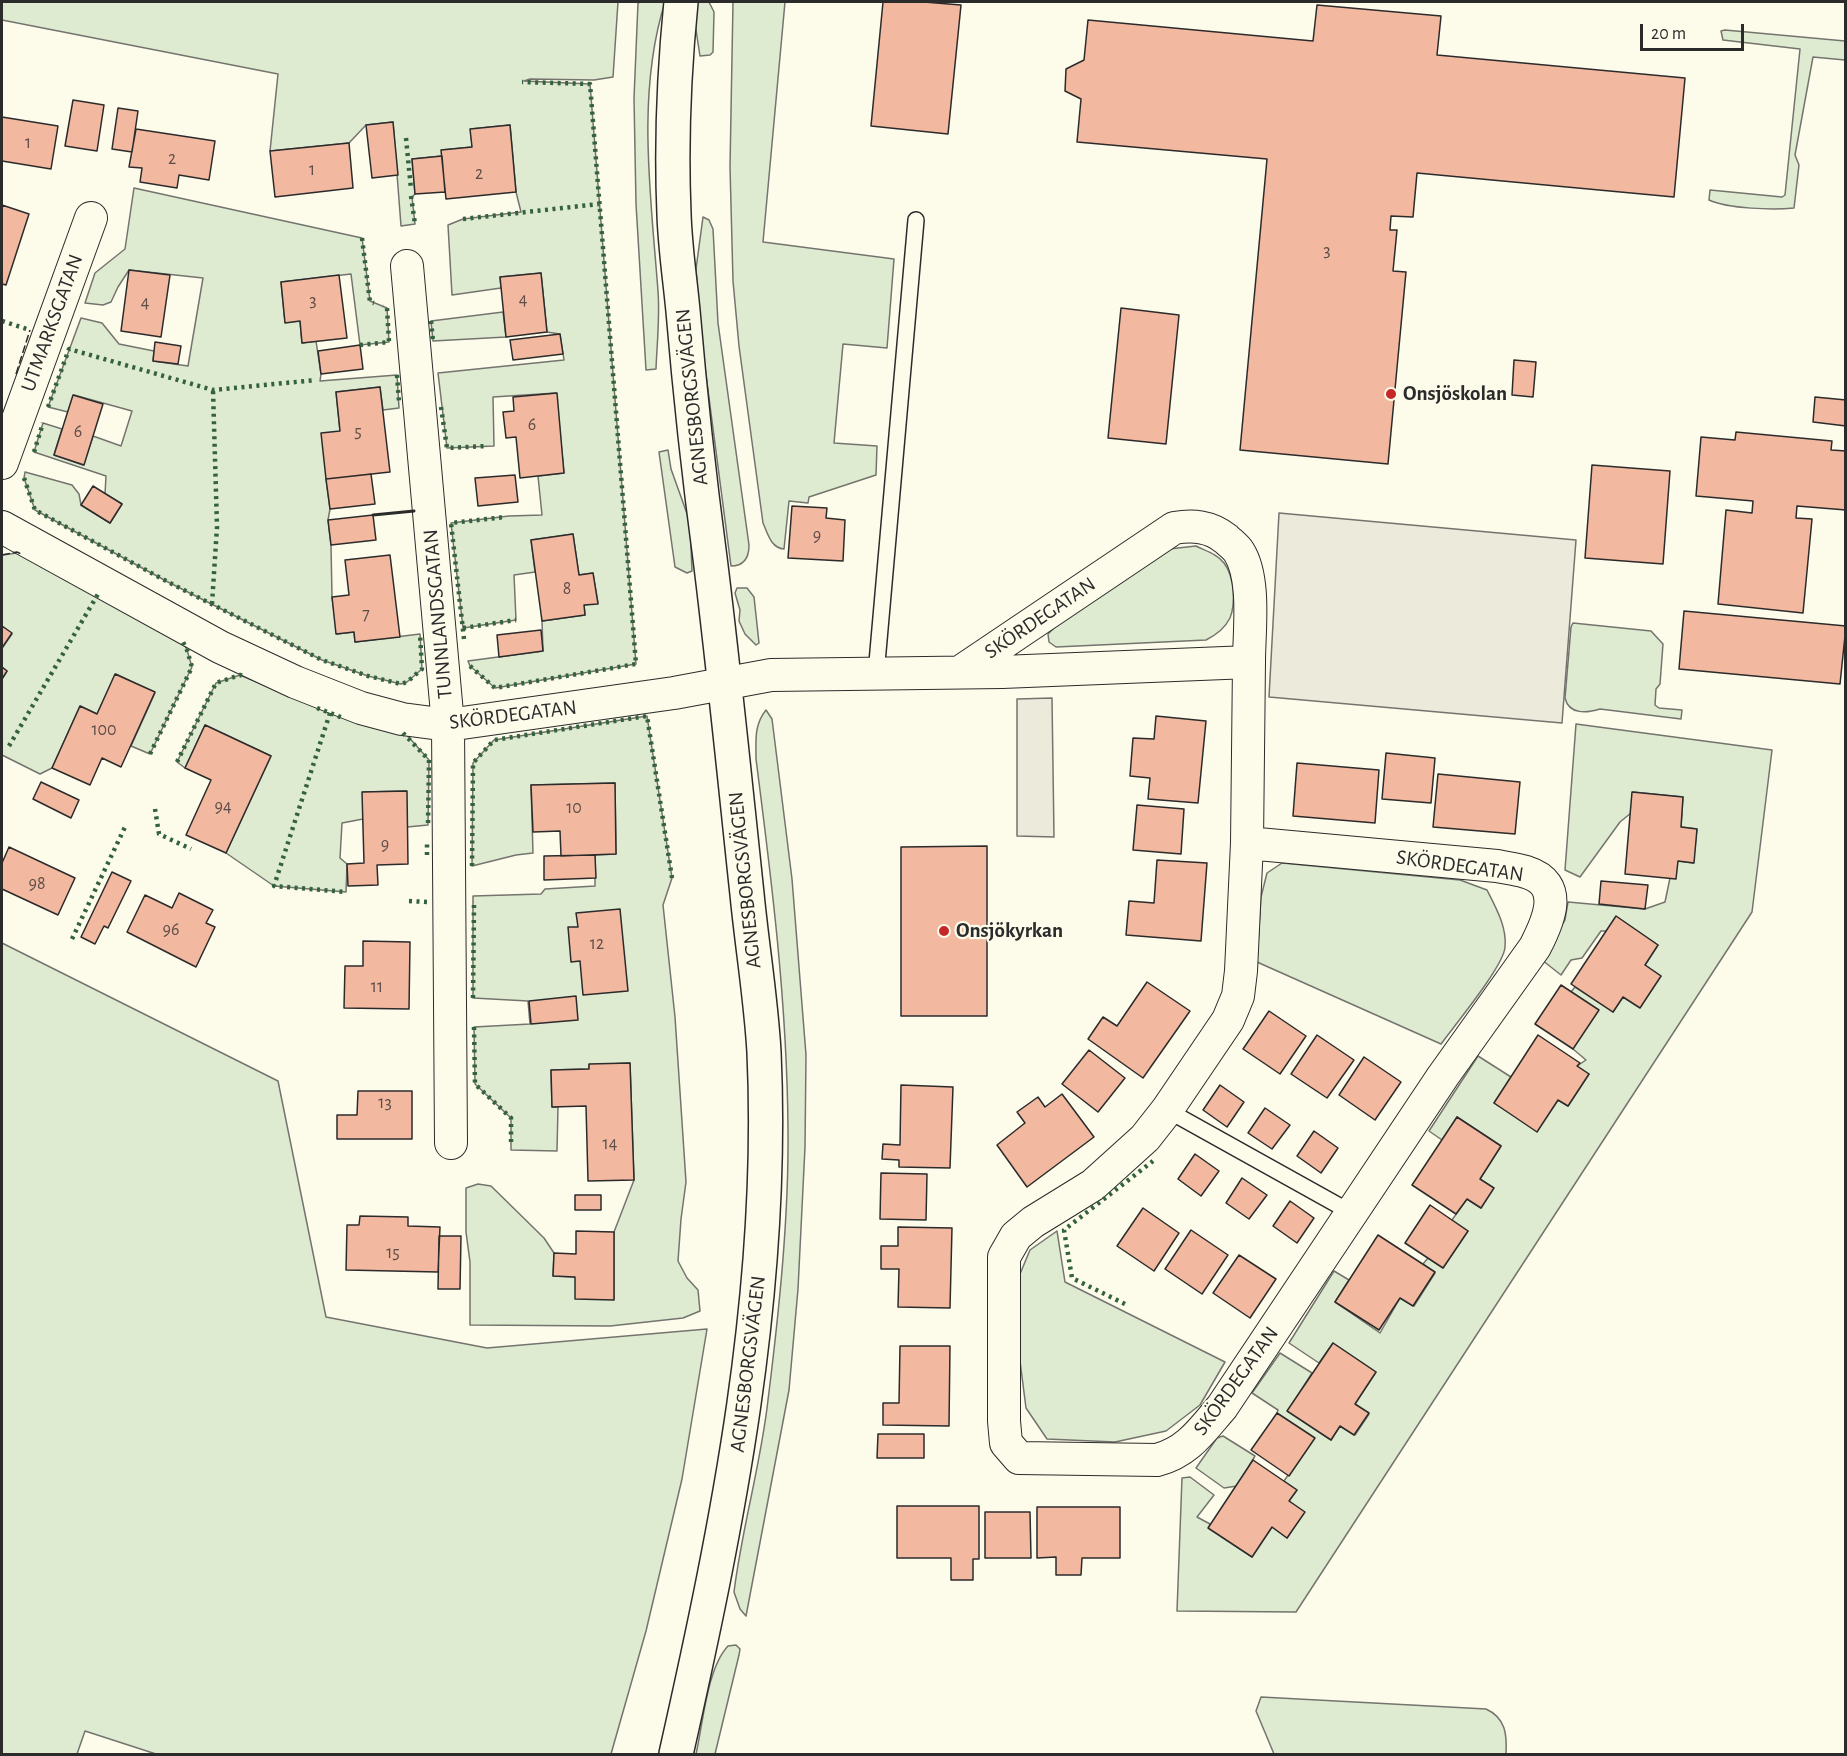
<!DOCTYPE html>
<meta charset="utf-8">
<style>
body{margin:0}
#map{position:relative;width:1847px;height:1756px;overflow:hidden;background:#fdfbea;font-family:"Alegreya Sans",sans-serif}
canvas{display:block}
.frame{position:absolute;inset:0;border:3px solid #2b2b2b;pointer-events:none}
.scale{position:absolute;left:1640px;top:24px;width:104px;height:27px;box-sizing:border-box;border:3px solid #2b2b2b;border-top:0;padding-left:8px;font-size:18px;line-height:21px;white-space:nowrap;color:#2b2b2b;-webkit-text-stroke:4px #fdfbea;paint-order:stroke}
</style>
<div id="map">
<canvas width="1847" height="1756"></canvas>
<div class="frame"></div>
<div class="scale">20 m</div>
</div>
<script>
const ctx = document.querySelector('canvas').getContext('2d');
ctx.lineJoin = 'round';
function fillPath(path, color) {
  ctx.fillStyle = color;
  ctx.fill(path, 'evenodd');
}
function stroke(path, color, width, dash) {
  ctx.strokeStyle = color;
  ctx.lineWidth = width;
  ctx.lineCap = dash ? 'butt' : 'round';
  ctx.setLineDash(dash || []);
  ctx.stroke(path);
}
function write(font, color, halo, rows, align = 'center') {
  ctx.font = font + ' "Alegreya Sans",sans-serif';
  ctx.lineWidth = 4.5;
  ctx.setLineDash([]);
  ctx.textBaseline = 'middle';
  ctx.strokeStyle = halo;
  ctx.fillStyle = color;
  for (const [text, x, y, turn = 0] of rows) {
    ctx.save();
    ctx.translate(x, y);
    ctx.rotate((+turn || 0) * Math.PI / 180);
    ctx.textAlign = isNaN(turn) ? turn : align;
    if (halo) ctx.strokeText(text, 0, 0);
    ctx.fillText(text, 0, 0);
    ctx.restore();
  }
}
const green = new Path2D(`
 M2 2H618L613 77 594 80 530 79 524 81 590 84 636 664 495 688 470 666 468 661 543 651 542 621 585 615 584 605 598 603 593 573 579 575 573 534 531 540 535 572 514 575 516 620 463 628 451 523 509 516 542 515 538 476 564 473 556 393 493 397 494 446 447 448 438 373 564 360 560 334 547 332 541 273 500 277 501 288 452 295 448 225 463 219 521 212 516 192 510 125 471 129 472 147 442 150V156L412 159 415 194 412 197 415 224 401 226 393 122 366 125 349 143 270 151 278 74 2 20Z
 M640 2H665C636 94 651 197 658 291 660 317 657 343 656 369L646 370 636 204 634 98 638 3Z
 M695 2H709L714 12 713 52 710 55 700 56 694 17Z
 M733 2H785L763 242 894 259 887 348 843 344 834 443 877 446 876 475 809 497 808 503 789 501 784 549C771 548 768 534 763 523L739 346 733 281 730 167Z
 M1725 30 1845 41V60L1813 57 1795 155 1799 165 1794 208C1773 210 1729 209 1709 200L1710 190 1782 197 1785 195 1800 49 1723 40 1721 31Z
 M134 188 362 238 370 301 387 308 389 342 360 345 351 274 281 282 285 322 300 321 302 343 316 341 321 374 320 381 397 375 399 408 383 410 380 387 336 392 340 431 326 479 330 509 328 520 331 545 332 597 337 634 354 632 355 642 420 634 422 669 407 682 401 684 368 676 322 660 168 582 35 510 24 478 25 472 72 485 79 494 81 505 110 523 122 504 105 494 106 476 34 452 43 423 62 429 54 455 83 465 93 436 121 446 132 411 74 395 68 412 48 407 81 318 102 323 119 344 154 351 153 361 188 366 203 278 129 270 118 287 111 302 103 305 85 303 95 273 125 249Z
 M703 217 709 220 713 229 718 323 749 545C749 557 745 566 731 566L700 329 696 269Z
 M503 312 506 337 433 341 431 321Z
 M668 450 671 469 690 522 692 571 687 573 675 567 659 452Z
 M1196 546C1206 551 1217 554 1224 563 1234 576 1236 603 1230 618 1225 628 1216 635 1206 640L1056 647 1049 642 1048 634 1059 623 1169 549Z
 M17 553 181 638 187 650 192 667 150 754 131 746 155 693 116 674 97 714 80 706 52 768 40 774 2 755V679L7 671 2 667V648L12 634 2 626V555Z
 M737 588H747L754 597 759 643 756 645 745 634 739 621 740 610 735 593Z
 M1573 623 1651 631 1663 644 1660 684 1656 689 1655 705 1659 708 1682 710 1681 719 1600 709C1587 713 1569 715 1565 698L1571 627Z
 M240 675 330 713 374 728 405 733 429 760 428 825 407 827 406 791 363 792V819L342 823 340 858 347 864 346 892 274 886 226 853 271 756 205 725 185 768 177 762 216 683Z
 M766 710 772 719 792 879 806 1055 805 1147 798 1289 789 1390 746 1616 740 1609 734 1592C742 1527 761 1464 768 1400 779 1312 789 1217 788 1129 787 1003 772 883 756 759 756 740 754 725 766 710Z
 M647 716 672 878 663 905 675 1017 686 1182 681 1219 678 1261 687 1278 698 1290 700 1311 683 1318 610 1326 470 1325V1262L466 1232V1188L478 1184 491 1186 544 1238 554 1253 553 1276 575 1277 614 1299V1232L634 1180 630 1063 589 1065V1069L551 1070 552 1107H558L557 1151 511 1150V1118L475 1084 474 1027 530 1024 528 1001 473 998V896L541 894 545 889 595 886V855L616 854 615 783 531 785 533 853 516 855 472 866 473 763 494 740Z
 M1576 724 1772 750 1752 912 1296 1612 1177 1611 1182 1478 1190 1477 1214 1495 1197 1517 1210 1524 1209 1528 1252 1557 1272 1527 1287 1538 1304 1512 1289 1501 1297 1490 1284 1481 1314 1438 1277 1413 1278 1410 1252 1393 1280 1353 1312 1373 1288 1411 1331 1440 1340 1426 1355 1435 1369 1414 1355 1404 1376 1372 1333 1343 1319 1363 1289 1343 1334 1271 1349 1280 1335 1302 1380 1333 1400 1298 1414 1306 1435 1273 1423 1264 1428 1258 1443 1268 1468 1231 1452 1220 1467 1199 1481 1208 1493 1188 1480 1179 1501 1146 1457 1117 1442 1140 1429 1131 1478 1056 1511 1077 1494 1103 1538 1129 1558 1100 1568 1106 1589 1074 1577 1066 1586 1060 1573 1049 1571 992 1575 987 1613 1012 1623 997 1640 1007 1661 976 1645 965 1658 945 1617 917 1607 931H1601L1582 958 1571 960 1561 975 1542 960 1565 920 1568 902 1645 909 1665 902 1670 878 1678 861 1693 863 1697 829 1681 827 1683 797 1633 792 1631 813 1620 822 1580 877 1565 870Z
 M1282 863 1460 880 1487 890C1496 908 1507 927 1505 947 1504 966 1454 1026 1441 1044L1257 962 1261 897 1267 873Z
 M2 943 278 1081 326 1317 487 1348 707 1329 682 1479 646 1631 611 1754H156L85 1731 77 1754H2Z
 M1057 1231 1065 1282 1225 1362 1200 1405 1166 1431 1115 1442 1047 1439 1026 1408 1020 1361V1274L1030 1250Z
 M1223 1436 1255 1456 1237 1486 1224 1488 1196 1468 1217 1438Z
 M736 1645 740 1649 739 1655 715 1754H696C703 1724 707 1668 728 1646Z
 M1261 1697 1486 1709C1506 1718 1507 1735 1506 1754H1274L1256 1711Z`);
const parking = new Path2D(`
 M1279 513 1576 540 1562 723 1269 697Z
 M1052 698 1054 837 1017 836V699Z`);
const building = new Path2D(`
 M883 2H924L961 5 948 134 871 126Z
 M1317 5 1441 16 1437 55 1685 78 1674 197 1417 173 1413 217 1391 216 1390 230H1397L1393 271 1406 272 1388 464 1240 450 1267 159 1077 142 1081 99 1065 91 1066 69 1084 60 1088 20 1313 41Z
 M73 100 104 105 97 151 65 146Z
 M118 108 138 111 132 152 112 149Z
 M2 117 58 126 51 169 2 161Z
 M393 122 398 175 372 178 366 125Z
 M510 125 516 192 446 199 441 150 472 147 470 129Z
 M136 129 215 141 209 180 179 175 177 188 140 182 142 168 129 167Z
 M349 143 353 188 275 197 270 151Z
 M442 156 445 192 415 194 412 159Z
 M2 205 29 214 6 285 2 284Z
 M129 270 170 275 161 337 121 331Z
 M541 273 547 332 506 337 500 277Z
 M339 275 347 338 302 343 300 321 285 323 281 282Z
 M1121 308 1179 315 1166 444 1108 438Z
 M560 334 563 354 513 360 510 340Z
 M155 342 181 346 178 364 153 361Z
 M360 345 363 369 321 374 318 351Z
 M1514 360 1536 362 1533 397 1512 395Z
 M380 387 390 472 326 479 321 433 340 431 336 392Z
 M557 393 564 473 520 478 516 437 506 438 503 412 514 411 513 397Z
 M73 395 103 404 84 465 54 455Z
 M1815 397 1846 400V426L1813 422Z
 M1736 432 1832 441 1831 450 1846 451V510L1797 506 1796 518 1812 519 1803 613 1718 604 1726 510 1752 513 1753 501 1696 496 1701 437 1735 440Z
 M1592 465 1670 471 1663 564 1585 558Z
 M371 474 375 504 330 509 326 479Z
 M515 475 518 502 478 506 475 478Z
 M93 486 122 504 110 523 81 505Z
 M792 506 827 508 826 518 845 520 843 561 788 558Z
 M373 515 376 540 331 545 328 520Z
 M573 534 579 575 593 573 598 604 584 605 585 615 542 621 531 540Z
 M390 555 400 637 355 642 354 632 336 634 332 597 349 595 345 560Z
 M1684 611 1846 626 1840 684 1679 669Z
 M2 626 12 633 2 648Z
 M541 630 543 651 499 657 497 635Z
 M2 667 7 671 2 679Z
 M115 674 155 692 121 767 102 758 90 785 52 768 80 706 97 714Z
 M1156 716 1206 721 1198 803 1148 799 1150 778 1130 776 1133 738 1154 739Z
 M205 725 271 756 226 853 186 835 211 780 185 768Z
 M1386 753 1435 758 1431 803 1382 799Z
 M1297 763 1379 770 1375 823 1293 816Z
 M1438 774 1520 782 1515 834 1433 827Z
 M41 782 79 800 71 818 33 799Z
 M615 783 616 854 561 856 560 831 533 832 531 785Z
 M407 791 408 864 377 865 378 885 348 886 347 864 364 863 362 792Z
 M1632 792 1683 797 1681 827 1697 829 1694 863 1678 861 1676 879 1625 874Z
 M1137 805 1184 809 1181 854 1133 850Z
 M987 846V1016H901V847Z
 M9 847 75 878 58 915 2 889V863Z
 M595 855 596 878 544 880V856Z
 M1157 860 1207 863 1201 941 1126 935 1129 901 1154 903Z
 M112 872 131 881 108 928 104 926 95 944 81 937Z
 M1601 881 1648 885 1645 909 1599 904Z
 M179 893 213 910 206 923 215 927 196 967 127 932 145 895 172 908Z
 M620 909 628 991 583 995 580 961 571 962 568 927H578L576 913Z
 M1616 916 1658 945 1645 965 1661 976 1640 1008 1623 997 1613 1012 1571 984Z
 M363 941 410 942 409 1009 344 1008 345 966H363Z
 M1147 982 1190 1011 1143 1078 1088 1039 1103 1017 1117 1026Z
 M1561 985 1599 1010 1573 1049 1535 1024Z
 M576 996 578 1020 531 1024 529 1001Z
 M1269 1011 1306 1036 1280 1074 1243 1049Z
 M1317 1035 1354 1060 1327 1098 1291 1074Z
 M1538 1035 1580 1063 1577 1066 1589 1074 1568 1106 1558 1100 1537 1132 1494 1103Z
 M1089 1050 1125 1078 1098 1112 1062 1084Z
 M1364 1057 1401 1082 1375 1120 1339 1095Z
 M630 1063 634 1180 588 1181 586 1106 552 1107 551 1070 589 1069V1064Z
 M901 1085 953 1087 950 1168 899 1167V1160L882 1159 883 1144 900 1145Z
 M1220 1085 1244 1102 1227 1127 1203 1110Z
 M358 1091H412V1139H337V1115H357Z
 M1062 1094 1094 1137 1027 1187 997 1145 1025 1123 1017 1112 1038 1097 1045 1107Z
 M1265 1108 1290 1125 1272 1149 1248 1133Z
 M1457 1117 1501 1146 1480 1179 1494 1188 1481 1208 1467 1199 1456 1214 1412 1185Z
 M1314 1131 1338 1148 1321 1173 1297 1156Z
 M1195 1154 1219 1171 1201 1196 1178 1179Z
 M881 1173 927 1174 926 1220 880 1219Z
 M1242 1178 1267 1195 1249 1219 1226 1203Z
 M575 1195H601V1210H575Z
 M1290 1201 1314 1218 1297 1243 1273 1226Z
 M1430 1205 1468 1231 1443 1268 1405 1243Z
 M1143 1208 1179 1233 1154 1271 1117 1246Z
 M360 1216 408 1217V1226L440 1227 438 1272 346 1270 347 1225H359Z
 M898 1227 952 1228 950 1308 898 1307 899 1269H881V1246H898Z
 M1191 1230 1228 1255 1202 1294 1165 1269Z
 M576 1231 614 1232V1300L575 1299V1277L553 1276 554 1253 576 1254Z
 M1378 1235 1435 1272 1413 1306 1400 1298 1379 1330 1335 1302Z
 M439 1236H461L460 1289H438Z
 M1239 1255 1276 1279 1250 1318 1213 1293Z
 M1333 1343 1376 1372 1355 1404 1369 1413 1354 1435 1340 1426 1331 1440 1287 1411Z
 M900 1346H950L949 1426 883 1425V1403H899Z
 M1277 1413 1315 1438 1289 1476 1251 1450Z
 M878 1434H924V1458H877Z
 M1253 1460 1297 1490 1289 1501 1305 1512 1287 1538 1272 1527 1252 1557 1208 1528Z
 M897 1506H979V1559H973V1580H951V1558H897Z
 M1037 1507H1120V1558H1082L1081 1575H1056V1557L1037 1558Z
 M985 1512H1030L1031 1558H985Z`);
const service = new Path2D(`
 M876 674 916 220
 M1167 1110 1352 1213`);
const minor = new Path2D(`
 M407 266 448 725 451 1143
 M2 463 91 218
 M2 527 220 647 295 682 361 708 402 719 448 725 674 693 771 675 1002 672 1249 662 1247 843 1497 866C1507 868 1517 869 1526 872 1565 884 1549 920 1535 947L1443 1076 1222 1407C1202 1430 1188 1452 1157 1460L1019 1458 1006 1443 1004 1421V1257L1016 1236 1033 1222 1093 1185 1145 1138 1167 1110 1228 1020 1238 996 1241 971 1247 843
 M960 672 1174 528C1193 525 1210 526 1226 539 1230 543 1236 547 1239 552 1256 579 1249 631 1249 662`);
const tertiary = new Path2D(`
 M676 1754C728 1523 775 1291 764 1052 761 999 752 946 747 894 735 782 724 670 710 558 699 476 690 394 683 311 680 279 675 247 674 214 671 143 674 72 681 2`);
const hedge = new Path2D(`
 M406 138 411 189
 M411 196 415 224
 M463 219 599 204
 M362 238 370 302 374 303
 M2 321 30 330
 M431 321 433 341
 M360 345 389 342 387 308 383 306
 M397 375 399 402
 M48 407 69 349 213 390 316 380
 M441 407 447 448 487 446
 M34 452 43 423
 M24 478 35 510 168 582 322 660 368 676 401 684 407 682 422 669 420 634
 M212 604 217 527 213 390
 M463 628 516 620
 M464 639 451 523 505 517
 M470 666 495 688 636 664 590 84 522 82
 M317 708 343 718
 M330 713 274 886 346 892
 M403 733 429 760 428 825
 M9 746 98 594 100 595
 M150 754 192 667 187 650 183 642
 M177 762 216 683 240 675 246 677
 M155 809 159 834 191 849
 M427 855V843
 M472 866 473 763 494 740 647 716 672 878
 M409 901 427 902
 M72 939 125 827
 M473 998 474 903
 M474 1027 475 1084 511 1118V1144
 M1125 1304 1072 1278 1064 1230 1153 1161`);
const fence = new Path2D(`
 M16 374 30 330
 M2 555 17 552 21 554`);
const wall = new Path2D(`
 M373 515 414 511`);
const markers = [
 [1391,394,6,"#c62828"],
 [944,931,6,"#c62828"]
];
const numberNames = [
 ["1",28,143],
 ["2",172,159],
 ["1",312,170],
 ["2",479,174],
 ["3",1327,251],
 ["4",523,300],
 ["3",313,301],
 ["4",145,303],
 ["6",532,425],
 ["6",78,432],
 ["5",358,432],
 ["9",817,536],
 ["8",567,589],
 ["7",366,615],
 ["100",104,730],
 ["94",223,807],
 ["10",574,808],
 ["9",385,845],
 ["98",37,884],
 ["96",171,930],
 ["12",597,944],
 ["11",377,987],
 ["13",385,1103],
 ["14",610,1144],
 ["15",393,1253]
];
const streetNames = [
 ["UTMARKSGATAN",52,323,-70],
 ["AGNESBORGSVÄGEN",692,397,-96],
 ["TUNNLANDSGATAN",438,614,-95],
 ["SKÖRDEGATAN",1040,618,-34],
 ["SKÖRDEGATAN",513,715,-7],
 ["SKÖRDEGATAN",1460,866,8],
 ["AGNESBORGSVÄGEN",745,880,-96],
 ["AGNESBORGSVÄGEN",748,1364,-83],
 ["SKÖRDEGATAN",1236,1381,-54]
];
const poiNames = [
 ["Onsjöskolan",1403,394],
 ["Onsjökyrkan",956,931]
];
fillPath(green, '#deebd1');
stroke(green, '#74746e', 1.5);
fillPath(parking, '#eceadb');
stroke(parking, '#74746e', 1.5);
fillPath(building, '#f2b8a0');
stroke(building, '#2b2b2b', 1.5);
stroke(service, '#2b2b2b', 18);
stroke(minor, '#2b2b2b', 34);
stroke(tertiary, '#2b2b2b', 36);
stroke(service, '#fdfbea', 15);
stroke(minor, '#fdfbea', 32);
stroke(tertiary, '#fdfbea', 33);
stroke(hedge, '#34623c', 4.5, [3, 4.5]);
stroke(fence, '#2b2b2b', 1.5, [8, 3]);
stroke(wall, '#2b2b2b', 3);
for (const [x, y, r, color] of markers) {
  const dot = new Path2D();
  dot.arc(x, y, r, 0, 2 * Math.PI);
  ctx.fillStyle = color;
  ctx.fill(dot);
  stroke(dot, '#fdfbea', 2);
}
write('18px', '#5d4e48', null, numberNames);
write('21px', '#2b2b2b', '#fdfbea', streetNames);
write('bold 21px', '#2b2b2b', '#fdfbea', poiNames, 'left');
</script>
